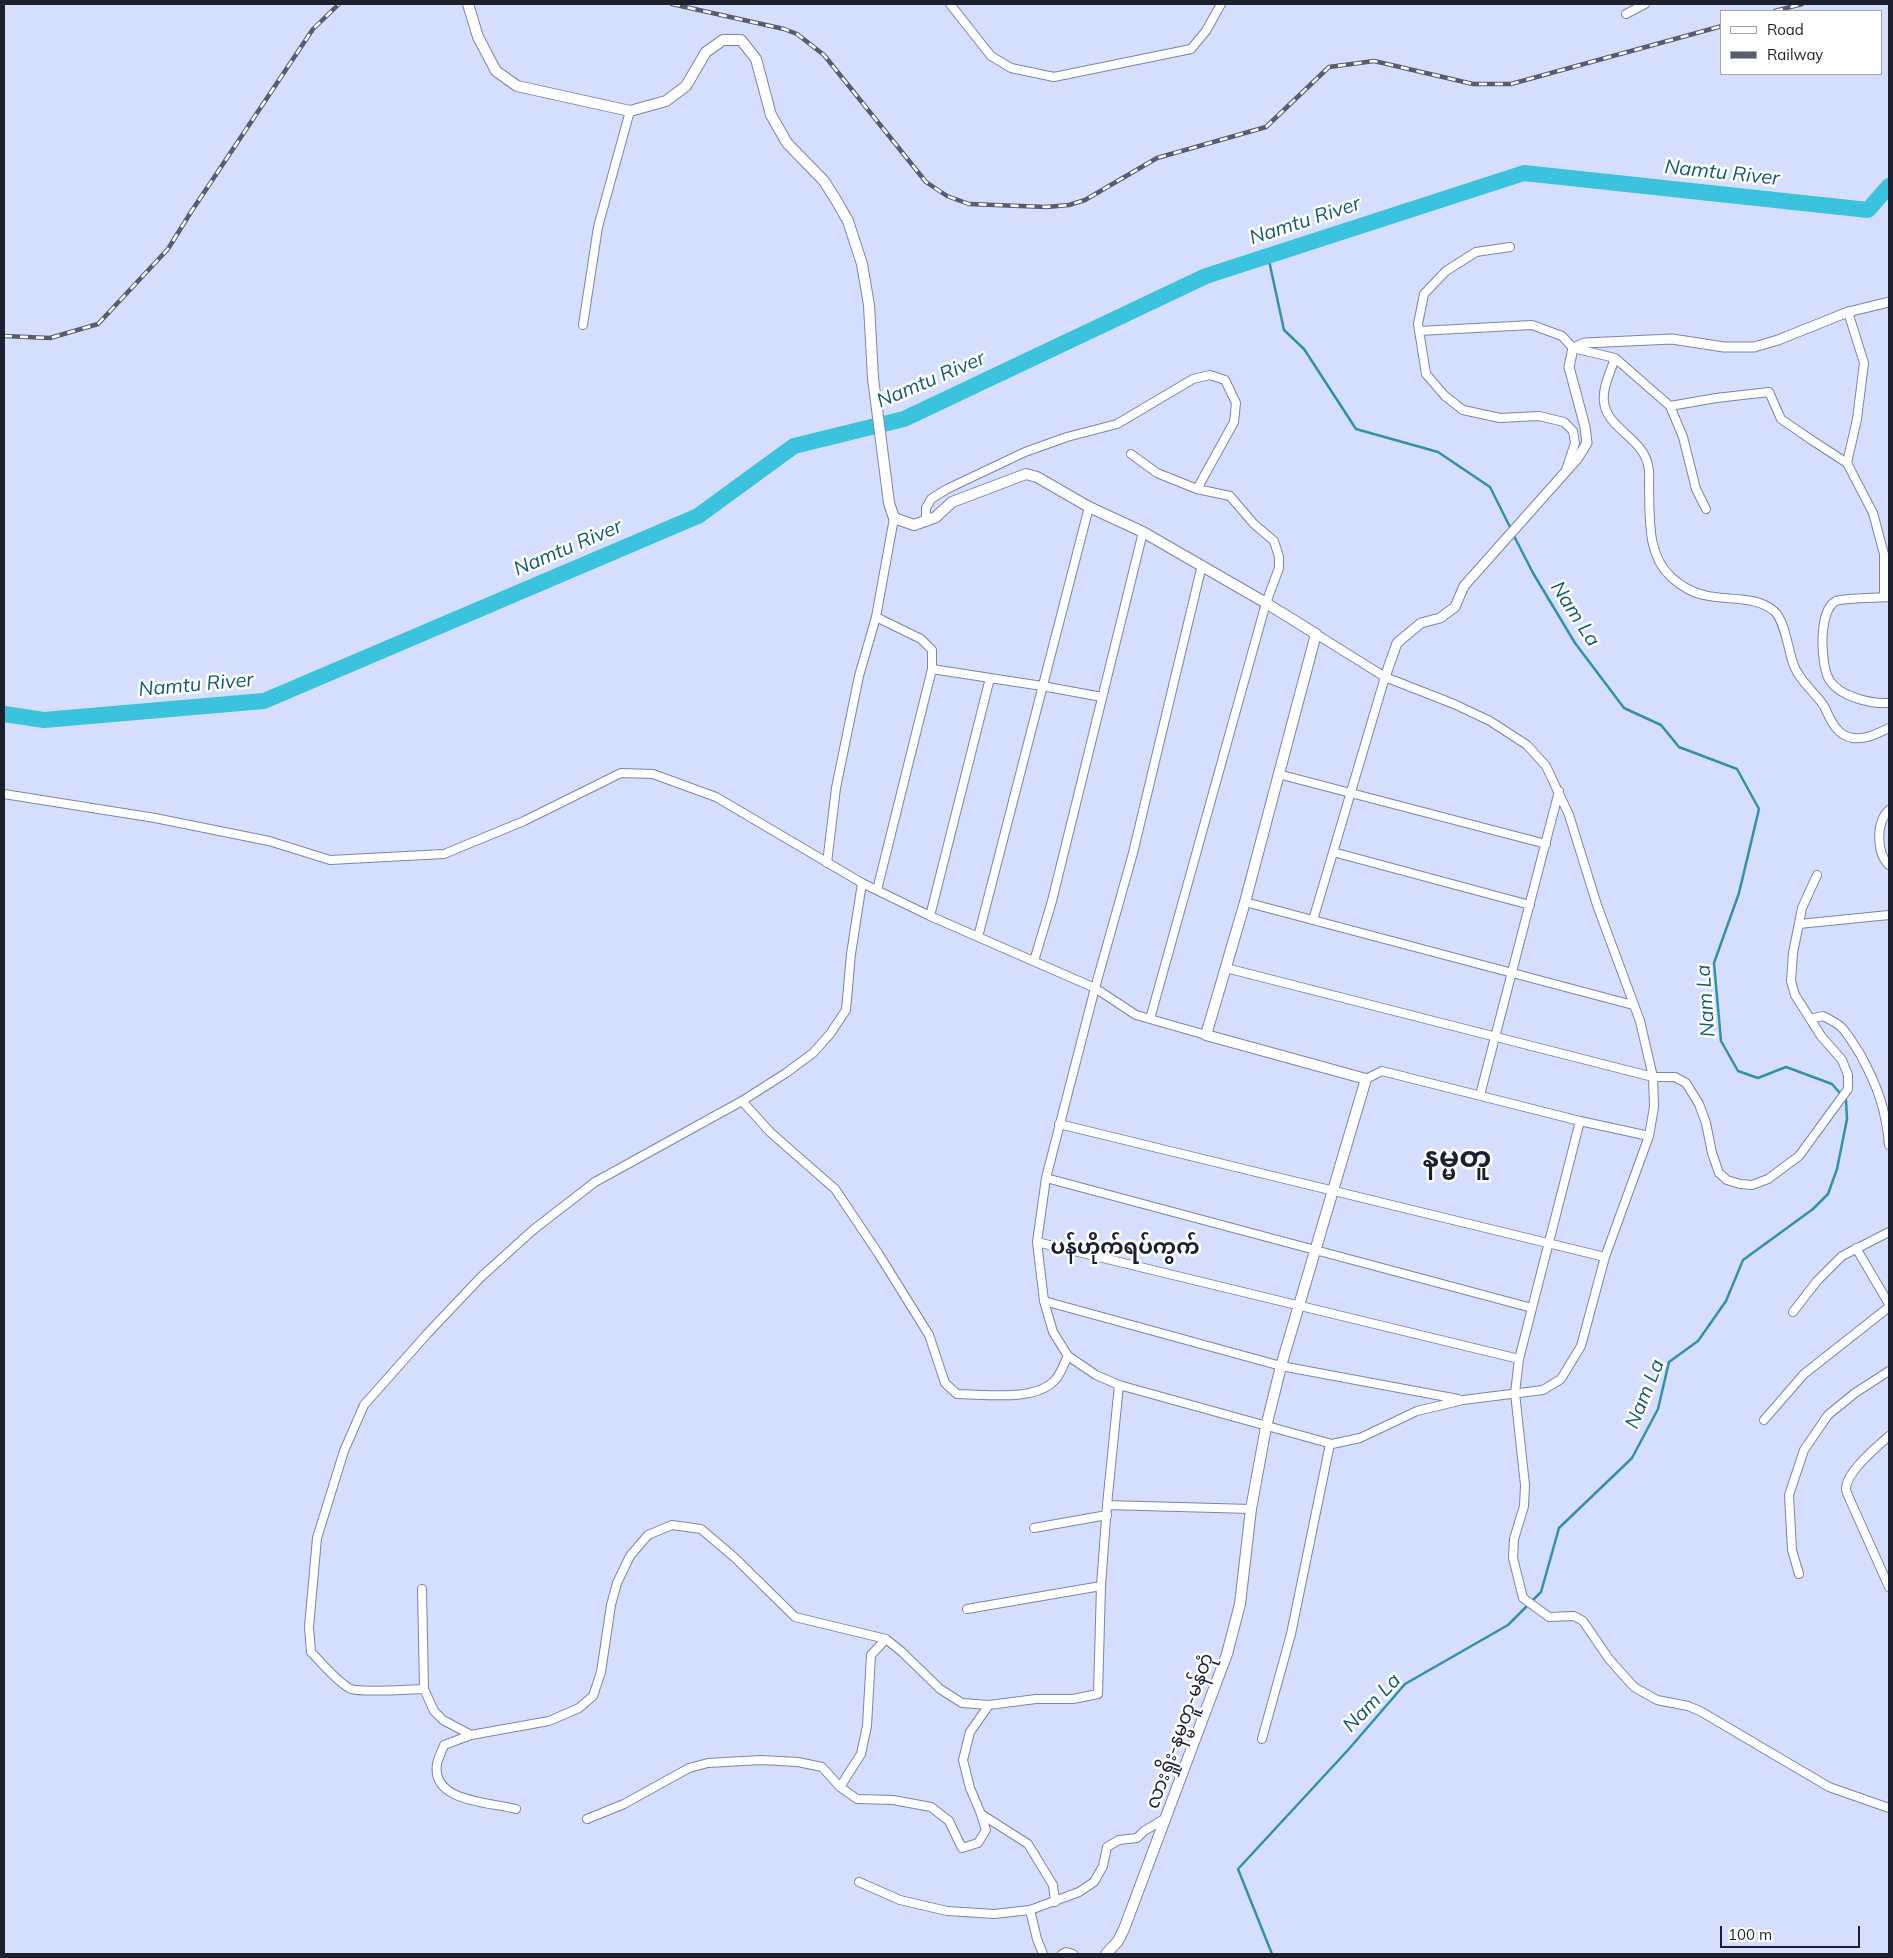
<!DOCTYPE html>
<meta charset="utf-8">
<style>
body{margin:0}
#map{position:relative;width:1893px;height:1958px;overflow:hidden;background:#d6defd;font-family:Mulish,sans-serif}
canvas{display:block}
.frame{position:absolute;inset:0;border:5px solid #1c1f2d;pointer-events:none}
.legend{position:absolute;left:1720px;top:10px;width:162px;height:65px;box-sizing:border-box;background:#fff;border:1px solid #a4a5ab;margin:0;padding:6px 9px;list-style:none;font-size:15px;color:#1c1f2d}
.legend li{display:flex;align-items:center;gap:10px;height:25px}
.legend b{width:25px;border:1px solid #a4a5ab}
.scale{position:absolute;left:1720px;top:1926px;width:140px;height:22px;box-sizing:border-box;border:2px solid #1c1f2d;border-top:0;padding-left:6px;font-size:15px;line-height:18px;white-space:nowrap;color:#1c1f2d;-webkit-text-stroke:4px #fff;paint-order:stroke}
</style>
<div id="map">
<canvas width="1893" height="1958"></canvas>
<div class="frame"></div>
<ul class="legend">
<li><b style="height:6px;background:#fff"></b>Road</li>
<li><b style="height:6px;background:#575c6f"></b>Railway</li>
</ul>
<div class="scale">100 m</div>
</div>
<script>
const ctx = document.querySelector('canvas').getContext('2d');
ctx.lineJoin = 'round';
function stroke(path, color, width, dash) {
  ctx.strokeStyle = color;
  ctx.lineWidth = width;
  ctx.lineCap = dash ? 'butt' : 'round';
  ctx.setLineDash(dash || []);
  ctx.stroke(path);
}
function write(font, color, halo, rows, align = 'center') {
  ctx.font = font + ' Mulish,"Noto Sans Myanmar",sans-serif';
  ctx.lineWidth = 5;
  ctx.setLineDash([]);
  ctx.textBaseline = 'middle';
  ctx.strokeStyle = halo;
  ctx.fillStyle = color;
  for (const [text, x, y, turn = 0] of rows) {
    ctx.save();
    ctx.translate(x, y);
    ctx.rotate((+turn || 0) * Math.PI / 180);
    ctx.textAlign = isNaN(turn) ? turn : align;
    if (halo) ctx.strokeText(text, 0, 0);
    ctx.fillText(text, 0, 0);
    ctx.restore();
  }
}
const stream = new Path2D(`
 M1268 256 1284 330 1304 349 1356 429 1438 452 1490 487 1511 529
 M1272 1954 1238 1869 1348 1750 1405 1684 1508 1625 1541 1592 1559 1528 1632 1458 1658 1409 1669 1362 1698 1341 1726 1301 1743 1260 1813 1209 1828 1194 1837 1169 1847 1119 1846 1100 1832 1084 1786 1067 1758 1078 1738 1071 1721 1041 1714 963 1739 893 1759 809 1737 769 1679 747 1661 725 1624 708 1575 643 1533 573 1513 534`);
const river = new Path2D(`
 M4 714 44 720 264 701 698 516 794 446 904 419 1206 276 1524 173 1868 210 1889 186`);
const minor = new Path2D(`
 M950 4 991 56 1011 68 1054 77 1191 49 1206 31 1221 4
 M1626 14 1645 4
 M1510 247 1476 252 1446 271 1424 294 1418 324 1426 374 1445 396 1463 410 1500 418 1539 416 1564 422 1573 431 1575 443 1566 470
 M583 325 598 227 630 111
 M1419 331 1532 325 1562 336 1573 348 1615 358 1670 406
 M1615 358C1611 371 1602 388 1604 402 1607 429 1642 437 1648 465 1650 472 1649 481 1649 488 1650 519 1647 555 1671 577 1680 585 1693 593 1704 595 1726 601 1755 595 1774 611 1784 619 1788 647 1792 660 1797 679 1813 690 1824 706 1828 714 1831 723 1837 729 1841 734 1847 737 1853 738 1866 740 1878 733 1889 728
 M1131 454 1157 473 1197 489 1230 496 1254 524 1274 541 1279 557V568L1266 603 1150 1019
 M1847 463 1857 419 1864 363 1848 312
 M1706 509 1696 489 1683 437 1670 406 1716 398 1769 392 1781 419 1810 439 1847 463 1873 513 1884 554V597
 M926 522V508L931 499 947 489 1025 452 1067 437 1117 424 1193 379 1210 375 1225 380 1236 403 1234 422 1197 489
 M1202 565 1133 853 1095 988 1046 1178 1037 1242 1044 1301 1053 1332 1068 1356 1096 1375 1119 1385 1332 1444 1360 1438 1417 1411 1463 1400 1543 1390 1561 1379 1581 1346 1605 1257 1649 1136 1654 1107 1653 1077 1640 1021 1597 905 1569 815 1546 766 1527 745 1490 721 1454 704 1385 677 1316 634
 M1889 597C1879 598 1843 598 1836 601 1818 610 1820 666 1830 681 1841 697 1871 704 1889 703
 M876 617 921 639 932 650V669L877 890
 M932 669 1042 686 1102 697
 M1278 774 1546 844
 M4 794 155 818 269 841 330 860 444 854 524 821 621 773 653 774 716 797 862 883 930 916 1095 988 1136 1015 1206 1035
 M1889 810C1876 822 1876 853 1889 865
 M1333 852 1530 905
 M827 863 836 788 859 676 876 617 894 518
 M1245 902 1633 1005
 M930 916 990 678
 M1313 920 1385 677
 M1799 924 1889 915
 M978 937 1089 507
 M1034 961 1052 901 1143 532
 M1226 968 1653 1077H1675L1686 1083 1699 1104 1706 1123 1712 1153 1719 1173 1727 1180 1740 1184 1752 1185 1768 1179 1799 1156 1848 1089V1075L1842 1060 1821 1036 1795 995 1791 981 1793 953 1802 908 1817 875
 M1810 1019 1823 1016C1829 1019 1835 1022 1840 1026 1848 1033 1854 1045 1860 1054 1877 1085 1886 1109 1889 1145
 M1366 1079 1382 1071 1580 1121 1649 1136
 M1480 1095 1559 791
 M742 1101 770 1132 835 1189 878 1253 929 1335 945 1383 957 1394C985 1394 1035 1402 1055 1380 1061 1374 1064 1363 1068 1356
 M1580 1121 1519 1359 1515 1393 1525 1485 1524 1506 1514 1539 1513 1558 1523 1598 1549 1617 1574 1616 1583 1621 1609 1659 1634 1687 1657 1700 1688 1706 1700 1711 1829 1787 1889 1808
 M1059 1124 1605 1257
 M1046 1178 1532 1308
 M1037 1242 1519 1359
 M1856 1248 1889 1304
 M1044 1301 1281 1366 1458 1399
 M1793 1312 1817 1281 1842 1256 1889 1232
 M1764 1420 1804 1374 1889 1307
 M1889 1436C1877 1447 1846 1472 1846 1489 1846 1492 1849 1497 1850 1500L1889 1587
 M1107 1505 1251 1509
 M1034 1528 1107 1515
 M1799 1574 1792 1550 1789 1495 1804 1450 1828 1415 1855 1393 1889 1371
 M422 1589 424 1689 434 1711 443 1720 471 1735
 M967 1609 1101 1586
 M424 1689C410 1689 363 1693 351 1689 338 1683 321 1662 311 1652L309 1627 317 1538 344 1451 364 1405 427 1334 481 1277 533 1230 595 1182 742 1101 786 1073 813 1053 830 1034 846 1010 851 954 862 883
 M989 1705 970 1732 963 1760 970 1788 981 1814 1028 1844 1053 1885 1055 1902
 M1262 1739 1291 1634 1330 1444
 M840 1787 861 1754 867 1726 871 1655 886 1639
 M516 1809C492 1802 431 1803 437 1764 438 1758 442 1751 444 1745L471 1735 549 1721 579 1708 593 1696 601 1672 611 1605 617 1583 630 1556 648 1535 672 1525 701 1529 734 1557 795 1617 886 1639 902 1652 940 1689 962 1703 989 1705 1036 1699H1073L1098 1694 1101 1586 1107 1505 1119 1385
 M587 1819 624 1804 689 1768 708 1763 761 1760 798 1762 822 1767 840 1787 857 1799 893 1800 931 1807 949 1821 962 1848 978 1843 986 1830 981 1814
 M859 1882 900 1900 947 1911 994 1914 1030 1910 1079 1892 1094 1882 1103 1866 1107 1847 1119 1840 1137 1838 1144 1831 1166 1818
 M1030 1910 1037 1939 1043 1954
 M1062 1954 1066 1952 1073 1954`);
const tertiary = new Path2D(`
 M1385 677 1397 643 1421 623 1440 618 1455 607 1464 586 1577 459 1587 443 1585 427 1569 367 1573 348 1585 343 1672 339 1724 347H1754L1778 340 1848 312 1889 302`);
const secondary = new Path2D(`
 M468 4 478 37 496 71 517 86 630 111 666 101 686 86 706 52 723 40H741L756 59 771 115 787 143 824 181 836 200 848 221 862 264 869 305 873 378 889 503 894 518 914 525 936 517 952 502 1026 474 1037 477 1089 507 1143 532 1266 603 1316 634 1245 902 1206 1035 1366 1079 1281 1366 1266 1427 1251 1509 1240 1604 1227 1654 1124 1929 1118 1941 1106 1954`);
const rail = new Path2D(`
 M672 4 784 29 797 34 824 55 926 182 947 196 969 204 1046 207 1069 205 1085 200 1157 158 1266 127 1329 67 1374 61 1473 84H1511L1722 26
 M1775 11 1802 4
 M4 336 50 338 98 324 168 249 191 212 313 29 339 4`);
const streetNames = [
 ["လားရှိုး-နမ္မတူ-မန်တုံ",1180,1731,-70]
];
const waterNames = [
 ["Namtu River",1722,173,6],
 ["Namtu River",1305,221,-18],
 ["Namtu River",931,380,-23],
 ["Namtu River",568,548,-23],
 ["Nam La",1575,614,57],
 ["Namtu River",196,685,-5],
 ["Nam La",1706,1001,-94],
 ["Nam La",1645,1394,-68],
 ["Nam La",1372,1703,-46]
];
const quarterNames = [
 ["ပန်ဟိုက်ရပ်ကွက်",1125,1248]
];
const townNames = [
 ["နမ္မတူ",1457,1158]
];
stroke(stream, '#3291a8', 2.5);
stroke(river, '#3bc2dd', 16);
stroke(minor, '#7c84a7', 10);
stroke(tertiary, '#7c84a7', 11);
stroke(secondary, '#7c84a7', 12);
stroke(minor, '#fff', 8);
stroke(tertiary, '#fff', 9);
stroke(secondary, '#fff', 10);
stroke(rail, '#575c6f', 4.5);
stroke(rail, '#fff', 2.5, [8]);
write('19px', '#1c1f2d', '#fff', streetNames);
write('italic 20px', '#115b6a', '#fff', waterNames);
write('bold 21px', '#1c1f2d', '#fff', quarterNames);
write('bold 29px', '#1c1f2d', '#fff', townNames);
</script>
